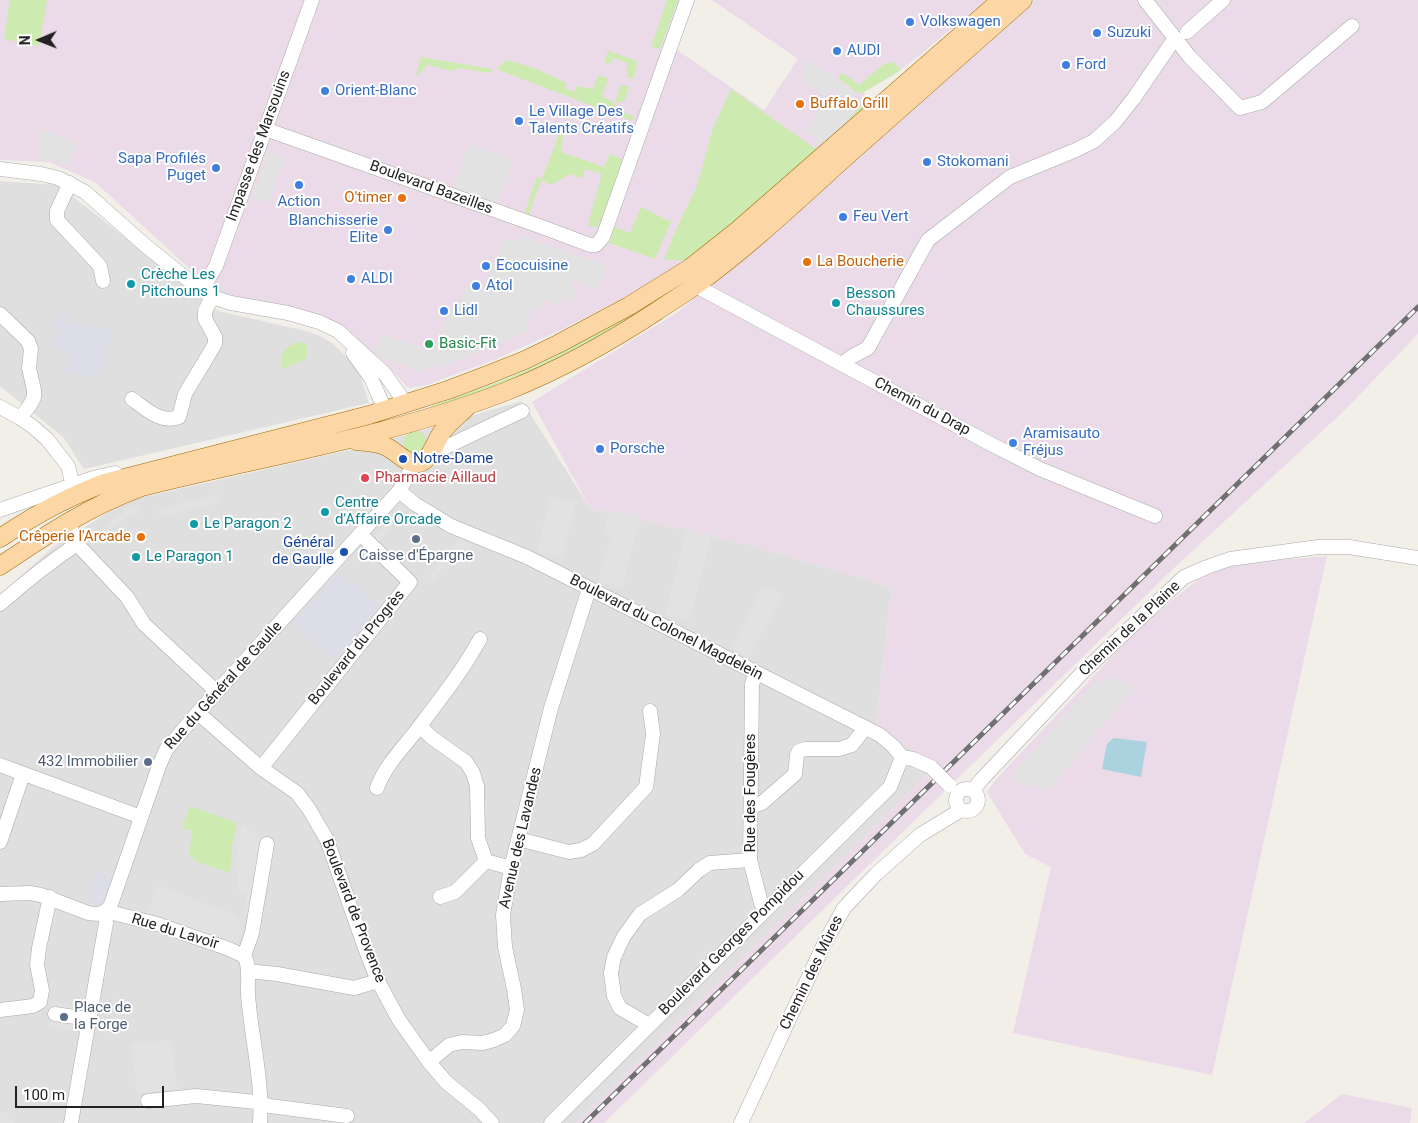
<!DOCTYPE html>
<meta charset="utf-8">
<style>
body{margin:0}
#map{position:relative;width:1418px;height:1123px;overflow:hidden;background:#f2efe9;font-family:Roboto,sans-serif}
canvas{display:block}
.north{position:absolute;left:15px;top:15px;width:50px;height:50px;-webkit-text-stroke:4px #fff;paint-order:stroke;rotate:269deg;font-size:14px;font-weight:700;line-height:20px;text-align:center;color:#222}
.north::after{content:'';display:block;margin:auto;width:18px;height:22px;background:#222;clip-path:polygon(50% 0,100% 100%,50% 72%,0 100%)}
.scale{position:absolute;left:15px;top:1086px;width:149px;height:22px;box-sizing:border-box;border:2px solid #222;border-top:0;padding-left:6px;font-size:15px;line-height:18px;white-space:nowrap;color:#222;-webkit-text-stroke:4px #fff;paint-order:stroke}
</style>
<div id="map">
<canvas width="1418" height="1123"></canvas>
<div class="north">N</div>
<div class="scale">100 m</div>
</div>
<script>
const ctx = document.querySelector('canvas').getContext('2d');
ctx.lineJoin = 'round';
function fillPath(path, color) {
  ctx.fillStyle = color;
  ctx.fill(path, 'evenodd');
}
function stroke(path, color, width, dash) {
  ctx.strokeStyle = color;
  ctx.lineWidth = width;
  ctx.lineCap = dash ? 'butt' : 'round';
  ctx.setLineDash(dash || []);
  ctx.stroke(path);
}
function write(font, color, halo, rows, align = 'center') {
  ctx.font = font + ' Roboto,sans-serif';
  ctx.lineWidth = 4;
  ctx.setLineDash([]);
  ctx.textBaseline = 'middle';
  ctx.strokeStyle = halo;
  ctx.fillStyle = color;
  for (const [text, x, y, turn = 0] of rows) {
    ctx.save();
    ctx.translate(x, y);
    ctx.rotate((+turn || 0) * Math.PI / 180);
    ctx.textAlign = isNaN(turn) ? turn : align;
    if (halo) ctx.strokeText(text, 0, 0);
    ctx.fillText(text, 0, 0);
    ctx.restore();
  }
}
const residential = new Path2D(`
 M0 181 58 185 218 311 306 331 318 335 332 343 346 356 359 372 369 403 84 469 63 437 0 386Z
 M522 401 590 508 750 545 892 587 876 725 936 765 576 1123H0V595L53 547 126 501 372 445Z`);
const industrial = new Path2D(`
 M0 0H680L596 238 609 243 677 50 764 110 798 59 712 0H987L916 58 892 76 864 92 867 99 872 105 690 260 644 287 565 328 496 359 427 385 408 388 385 363 344 329 229 296 220 292 191 270 96 183 49 162 0 160Z
 M1035 0H1418V334L1345 410 1174 568 954 782 936 765 876 726 892 587 750 545 590 508 532 402 678 312 786 221Z
 M1327 556 1212 1075 1013 1033 1051 867 1025 854 987 792 997 778 1140 627 1196 581 1232 564Z
 M929 772 947 789 604 1123H576Z
 M1342 1094 1412 1108 1410 1123H1304Z`);
const grass = new Path2D(`
 M10 0H47L39 46 4 39Z
 M667 0H678L660 49 651 47Z
 M608 51 637 61V63L633 79 627 77 628 71 626 70 628 63 613 58 610 64 604 62Z
 M421 57 492 69 491 73 458 68 453 71 428 65 416 77Z
 M507 60 534 68 567 83 565 88 574 92 577 86 593 89 598 75 608 79 602 96 616 104V110L634 116 632 121 496 69Z
 M893 62 901 70 864 92 858 93 838 78 842 73 859 85 884 64Z
 M621 85 629 87 624 102H615Z
 M731 89 817 150 841 128 867 99 872 105 690 260H664L674 234 697 186 713 128Z
 M559 134 563 135 561 152 604 167 610 154 623 160 599 228 588 225 602 174 585 169 582 178 570 174 560 180 549 185 542 179 528 216 524 215 537 176 542 179Z
 M641 207 671 222 655 259 609 243 614 227 630 233Z
 M755 229 681 288 583 348 481 393 430 409 432 406 501 381 534 367 554 357 646 303 746 232Z
 M302 342 307 345C308 350 306 353 307 358L285 368H282C280 351 286 345 302 342Z
 M404 442a11 11 0 1 1 22 0a11 11 0 1 1-22 0Z
 M190 806 237 823 232 847 230 873 194 861 195 858 189 856 192 831 182 828Z`);
const parking = new Path2D(`
 M807 59 856 93 851 99 844 97 831 88 825 97 801 81Z
 M831 94 858 103 860 106 841 128 820 145 811 133 806 130Z
 M39 129 77 143 69 166 50 161 38 160Z
 M469 144 513 160 497 204 453 189Z
 M268 152 284 158 269 203 252 197Z
 M521 236 606 265 598 290 573 281 571 288 577 291 573 302 564 299 561 306 544 300 540 310 533 308 526 326 528 332 439 368 437 365 426 366 424 373 385 359 374 353 382 334 435 352 450 308 457 310 466 286 484 292 504 237 519 243Z
 M218 494 220 502 160 517 158 509Z
 M551 498 576 503 563 556 537 551Z
 M138 505 140 512 128 515 98 541V533L127 508Z
 M402 505 405 510 378 542 375 536Z
 M609 510 641 517 622 587 598 581 610 536 603 534Z
 M686 529 712 535 689 621 665 615Z
 M459 538 474 545 452 566 447 563 435 581 429 577Z
 M763 587 783 595 749 658 732 648Z
 M1109 677 1135 686 1049 790 1017 783 1010 777 1098 679 1101 686Z
 M242 824 260 836 259 843 262 845 251 916 243 915 246 895 238 892 236 859Z
 M157 885 231 913 239 921 241 931 236 945 148 917Z
 M53 1002 79 1007 76 1031 48 1027Z
 M172 1040 177 1089 137 1093 131 1044Z
 M0 1112 8 1113V1117L15 1120 14 1123H0Z`);
const plaza = new Path2D(`
 M59 313 69 316 68 322 101 328 112 329 102 379 64 373 69 350 53 348 56 330 51 325Z
 M341 571 344 573 342 578 349 584 353 580 383 610 356 643 337 662 291 624Z
 M97 872 107 876 106 880 114 882 105 905 96 906 86 903Z`);
const water = new Path2D(`
 M1114 738 1147 742 1141 777 1102 769 1107 744Z`);
const minor = new Path2D(`
 M1145 0 1189 56 1240 108 1262 102 1352 26
 M1187 32 1223 0
 M265 129 542 227 590 245H596L603 237 687 0
 M0 169 41 174 58 178 85 192 146 246 182 275 212 297 231 303 288 313 319 322 338 331 385 374 406 404
 M70 183 57 211V220L100 266 103 281
 M696 286 987 442 1040 469 1155 516
 M202 290 216 266 312 0
 M0 314 28 341 31 349 29 368 34 390V397L30 405 20 418
 M353 353 371 378 385 410
 M842 364 851 357 868 348 928 240 1010 177 1076 150 1094 141 1115 122 1134 98 1175 38
 M132 399C146 409 161 424 179 417L185 394 215 344V337L205 319V311L212 297
 M0 407 20 418 32 426 47 439 68 466 71 478
 M431 454 522 411
 M400 490 405 496 415 504 451 526 527 557 880 735 893 746 902 757 913 759 931 767
 M0 510 93 478 115 473
 M72 531 77 544 127 597 144 624 217 692
 M0 604C25 582 50 562 77 544
 M756 673 752 684 750 860 761 903 765 910
 M198 713 261 768 297 793 309 809 327 840 365 948 378 981 399 1020 429 1062 446 1082 479 1109 492 1123
 M420 726 431 737 466 762 473 773 477 786 478 838 486 861 511 868
 M0 765 141 817
 M261 768 410 582 361 535
 M377 788C385 766 402 749 416 731 438 702 462 672 480 639
 M956 800a11 11 0 1 1 22 0a11 11 0 1 1-22 0Z
 M973 790 982 779 1081 674 1184 577 1207 567 1230 559 1318 547H1349L1418 558
 M751 807 762 803 795 774 797 755 799 751 805 749H839L852 745 865 728
 M518 839 569 852 581 850 593 844 646 787 653 734 650 711
 M0 842 23 774
 M0 894 30 893 41 895 88 913C98 915 103 914 110 907L159 766 166 750 193 718 400 490 414 463
 M440 897 455 892 486 861
 M105 911 157 924 229 949 244 956
 M248 971 277 974 354 988 378 981
 M0 1010 33 1006 40 1002 42 990 37 965 39 948 50 897
 M55 1014 88 1019
 M649 1025 620 1008 614 996 611 973 614 957 624 936 640 914 678 890 699 870 710 863 750 860
 M429 1062 449 1045 462 1042 483 1043 494 1040 505 1035 513 1026 517 1010 514 989 505 947 503 915 511 868 551 708 589 589
 M148 1101 196 1096 256 1102 270 1106 347 1116
 M71 1123 106 923 105 911
 M260 1123C263 1080 251 1037 248 994 247 982 251 967 244 956L252 933 267 844
 M551 1123 890 787 902 757
 M741 1123 824 944 844 908 876 874 920 835 961 810`);
const major = new Path2D(`
 M356 441C366 442 377 442 387 447 393 450 399 456 406 460 429 472 432 446 442 432 449 422 459 415 467 407
 M0 538C33 516 67 497 105 483L369 415 448 390 490 374 525 360 558 344 629 306 690 268 738 230 1001 0
 M0 566C46 535 89 506 142 487 264 456 389 437 507 391 559 370 610 342 657 311 670 302 684 294 696 285 750 246 799 199 849 154 907 102 965 51 1023 0`);
const rail = new Path2D(`
 M585 1123 1418 307`);
const minorBridge = new Path2D(`
 M931 767 949 785`);
const markers = [
 [910,22,5,"#3f7fe0"],
 [1097,33,5,"#3f7fe0"],
 [837,51,5,"#3f7fe0"],
 [1066,65,5,"#3f7fe0"],
 [325,91,5,"#3f7fe0"],
 [800,104,5,"#e8710a"],
 [519,121,5,"#3f7fe0"],
 [927,162,5,"#3f7fe0"],
 [216,168,5,"#3f7fe0"],
 [299,185,5,"#3f7fe0"],
 [402,198,5,"#e8710a"],
 [843,217,5,"#3f7fe0"],
 [388,230,5,"#3f7fe0"],
 [807,262,5,"#e8710a"],
 [486,266,5,"#3f7fe0"],
 [351,279,5,"#3f7fe0"],
 [131,284,5,"#0f9aa8"],
 [476,286,5,"#3f7fe0"],
 [836,303,5,"#0f9aa8"],
 [444,311,5,"#3f7fe0"],
 [429,344,5,"#2e9e5b"],
 [1013,443,5,"#3f7fe0"],
 [600,449,5,"#3f7fe0"],
 [403,459,5,"#1a4fb4"],
 [365,478,5,"#e0444e"],
 [325,512,5,"#0f9aa8"],
 [194,524,5,"#0f9aa8"],
 [141,537,5,"#e8710a"],
 [416,539,5,"#5c6f8a"],
 [344,552,5,"#1a4fb4"],
 [136,557,5,"#0f9aa8"],
 [148,762,5,"#5c6f8a"],
 [64,1017,5,"#5c6f8a"]
];
const shopNames = [
 ["Volkswagen",920,22],
 ["Suzuki",1107,33],
 ["AUDI",847,51],
 ["Ford",1076,65],
 ["Orient-Blanc",335,91],
 ["Le Village Des",529,112],
 ["Talents Créatifs",529,129],
 ["Sapa Profilés",206,159,"right"],
 ["Puget",206,176,"right"],
 ["Stokomani",937,162],
 ["Action",299,202,"center"],
 ["Feu Vert",853,217],
 ["Blanchisserie",378,221,"right"],
 ["Elite",378,238,"right"],
 ["Ecocuisine",496,266],
 ["ALDI",361,279],
 ["Atol",486,286],
 ["Lidl",454,311],
 ["Aramisauto",1023,434],
 ["Fréjus",1023,451],
 ["Porsche",610,449]
];
const foodNames = [
 ["Buffalo Grill",810,104],
 ["O'timer",392,198,"right"],
 ["La Boucherie",817,262],
 ["Crêperie l'Arcade",131,537,"right"]
];
const streetNames = [
 ["Impasse des Marsouins",259,146,-70],
 ["Boulevard Bazeilles",431,188,20],
 ["Chemin du Drap",922,407,28],
 ["Boulevard du Colonel Magdelein",666,628,27],
 ["Chemin de la Plaine",1130,629,-43],
 ["Boulevard du Progrès",357,648,-51],
 ["Rue du Général de Gaulle",224,686,-48],
 ["Rue des Fougères",751,793,-90],
 ["Avenue des Lavandes",521,838,-77],
 ["Boulevard de Provence",353,911,69],
 ["Rue du Lavoir",175,932,17],
 ["Boulevard Georges Pompidou",732,943,-45],
 ["Chemin des Mûres",812,973,-64]
];
const cultureNames = [
 ["Crèche Les",141,275],
 ["Pitchouns 1",141,292],
 ["Besson",846,294],
 ["Chaussures",846,311],
 ["Centre",335,503],
 ["d'Affaire Orcade",335,520],
 ["Le Paragon 2",204,524],
 ["Le Paragon 1",146,557]
];
const leisureNames = [
 ["Basic-Fit",439,344]
];
const transitNames = [
 ["Notre-Dame",413,459],
 ["Général",334,543,"right"],
 ["de Gaulle",334,560,"right"]
];
const healthNames = [
 ["Pharmacie Aillaud",375,478]
];
const serviceNames = [
 ["Caisse d'Épargne",416,556],
 ["432 Immobilier",138,762,"right"],
 ["Place de",74,1008,"left"],
 ["la Forge",74,1025,"left"]
];
fillPath(residential, '#e0dfdf');
fillPath(industrial, '#ebdbe8');
fillPath(grass, '#cdebb0');
fillPath(parking, '#e2e2e2');
fillPath(plaza, '#dddde8');
fillPath(water, '#aad3df');
stroke(minor, '#a9a9a9', 15);
stroke(major, '#a06b00', 19);
stroke(minor, '#fff', 14);
stroke(major, '#fcd6a4', 18);
stroke(rail, '#707070', 5);
stroke(rail, '#fff', 3, [9]);
stroke(minorBridge, '#a9a9a9', 15, []);
stroke(minorBridge, '#fff', 14);
for (const [x, y, r, color] of markers) {
  const dot = new Path2D();
  dot.arc(x, y, r, 0, 2 * Math.PI);
  ctx.fillStyle = color;
  ctx.fill(dot);
  stroke(dot, '#fff', 2);
}
write('15px', '#366cbe', '#fff', shopNames, 'left');
write('15px', '#c56008', '#fff', foodNames, 'left');
write('15px', '#222', '#fff', streetNames);
write('15px', '#0d838f', '#fff', cultureNames, 'left');
write('15px', '#27864d', '#fff', leisureNames, 'left');
write('15px', '#164399', '#fff', transitNames, 'left');
write('15px', '#be3a42', '#fff', healthNames, 'left');
write('15px', '#4e5e75', '#fff', serviceNames);
</script>
